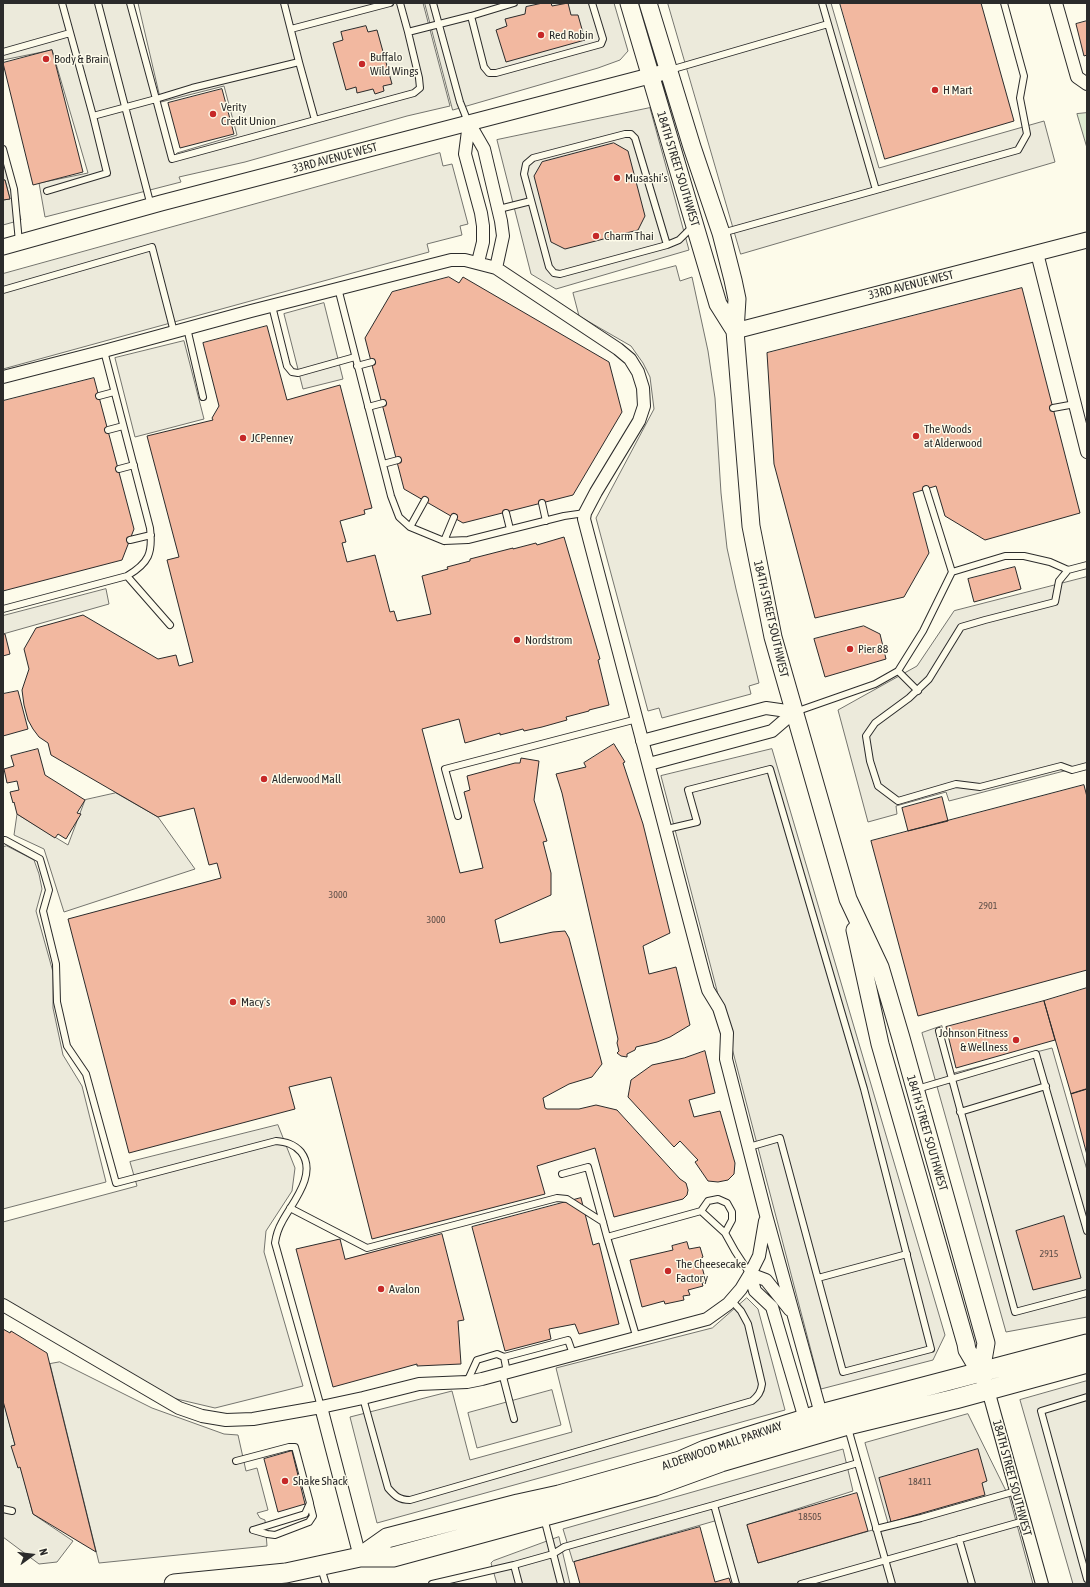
<!DOCTYPE html>
<meta charset="utf-8">
<style>
body{margin:0}
#map{position:relative;width:1090px;height:1587px;overflow:hidden;background:#fdfbea;font-family:"Asap Condensed",sans-serif}
canvas{display:block}
.frame{position:absolute;inset:0;border:4px solid #2b2b2b;pointer-events:none}
.north{position:absolute;left:12px;top:1535px;width:40px;height:40px;-webkit-text-stroke:3px #fdfbea;paint-order:stroke;rotate:75deg;font-size:11px;font-weight:700;line-height:16px;text-align:center;color:#2b2b2b}
.north::after{content:'';display:block;margin:auto;width:14px;height:18px;background:#2b2b2b;clip-path:polygon(50% 0,100% 100%,50% 72%,0 100%)}
</style>
<div id="map">
<canvas width="1090" height="1587"></canvas>
<div class="frame"></div>
<div class="north">N</div>
</div>
<script>
const ctx = document.querySelector('canvas').getContext('2d');
ctx.lineJoin = 'round';
function fillPath(path, color) {
  ctx.fillStyle = color;
  ctx.fill(path, 'evenodd');
}
function stroke(path, color, width, dash) {
  ctx.strokeStyle = color;
  ctx.lineWidth = width;
  ctx.lineCap = dash ? 'butt' : 'round';
  ctx.setLineDash(dash || []);
  ctx.stroke(path);
}
function write(font, color, halo, rows, align = 'center') {
  ctx.font = font + ' "Asap Condensed",sans-serif';
  ctx.lineWidth = 3;
  ctx.setLineDash([]);
  ctx.textBaseline = 'middle';
  ctx.strokeStyle = halo;
  ctx.fillStyle = color;
  for (const [text, x, y, turn = 0] of rows) {
    ctx.save();
    ctx.translate(x, y);
    ctx.rotate((+turn || 0) * Math.PI / 180);
    ctx.textAlign = isNaN(turn) ? turn : align;
    if (halo) ctx.strokeText(text, 0, 0);
    ctx.fillText(text, 0, 0);
    ctx.restore();
  }
}
const green = new Path2D(`
 M1087 113V148L1077 114Z`);
const parking = new Path2D(`
 M3 3H132L173 157 177 153 237 135 224 86 161 102 138 3H423L450 106 407 116 245 162 179 177 181 182 45 217 39 183 88 173 52 50 3 60Z
 M425 3H614L628 51 620 60 598 68 453 110Z
 M668 3H831L879 168 1044 121 1055 162 741 254Z
 M650 108 689 250 556 289 531 274 497 140Z
 M3 149 21 220 3 225V200L10 199 5 180H3Z
 M440 153 443 166 452 164 468 224 460 226 462 235 427 244 429 252 3 369V274Z
 M676 266 680 281 692 277 708 351 715 398 721 493 727 548 736 589 759 683 749 686 751 694 662 718 659 708 648 711 596 518 654 409 650 377 643 363 631 346 579 316 573 293Z
 M324 303 343 379 303 389 284 314Z
 M184 341 204 419 135 437 115 358Z
 M1087 577V765L949 801 946 792 896 806 897 814 868 822 838 710 917 666 954 611Z
 M106 589 109 604 3 634V616Z
 M772 749 945 1335 933 1360 821 1389 661 776Z
 M116 793 158 817 195 869 64 912 44 849 14 835 17 814 68 845 85 800Z
 M7 846 34 860 39 874 42 889 36 911 53 972V1008L63 1055 82 1086 106 1182 3 1209V847Z
 M942 1026 950 1074 1052 1048 1087 1170V1317L1006 1332 922 1033Z
 M278 1125 295 1168 292 1191 266 1231 264 1252 303 1386 215 1408 168 1397 3 1306V1222L137 1186 130 1162Z
 M747 1298 758 1309 785 1410 377 1523 350 1417 452 1391 470 1460 572 1432 556 1368 712 1328Z
 M60 1362 152 1408 224 1434 238 1435 246 1471 257 1468 268 1510 257 1513 260 1518 265 1520 267 1546 99 1563 50 1364Z
 M1087 1381V1584H1073L1020 1400Z
 M552 1390 561 1425 477 1448 468 1413Z
 M3 1399 33 1514 73 1541 57 1562 39 1564 3 1537Z
 M968 1414 1010 1499 1033 1584H736L718 1520 573 1562 563 1529 843 1449 853 1491 747 1525 758 1563 876 1529 888 1523 865 1443Z
 M559 1537 570 1584H497L491 1563 493 1561Z`);
const building = new Path2D(`
 M543 3H551L552 6 568 3 571 15H578L585 40 506 62 496 30 507 26 505 19 525 14 526 7Z
 M840 3H981L1014 121 885 159Z
 M1087 21V55L1084 56 1076 24Z
 M366 26 368 32 377 30 392 84 383 86 384 91 375 94 373 89 357 93 356 87 346 90 333 43 343 40 341 32Z
 M52 50 83 172 33 185 3 63Z
 M222 89 234 134 180 148 168 103Z
 M614 143 628 151 645 216 638 230 565 249 551 242 534 176 542 162Z
 M3 180H5L10 199 3 200Z
 M449 277 459 283 463 277 609 362 622 412 573 495 463 523 404 489 365 338 392 292Z
 M1022 288 1080 513 985 540 945 516 936 486 913 493 929 553 904 597 815 618 774 464 767 353Z
 M267 326 287 400 340 385 372 508 364 510 365 514 340 521 346 542 342 543 347 562 375 555 390 612 394 611 397 621 431 614 422 576 448 569 447 567 470 561V559L513 548V549L536 543 537 545 564 537 600 659 598 660 609 705 589 710V711L566 717 567 720 542 727 524 731 523 729 500 735V733L465 743 459 719 422 729 460 873 483 868 464 792 470 790 467 776 515 763H520L521 758 539 761 534 800 547 841 543 842 551 873V895L495 920 497 929 500 943 553 932 565 931 569 938 602 1064 592 1077 569 1084 543 1098 545 1108 547 1109H579L596 1105 617 1110 680 1179 686 1183 688 1190 687 1195 683 1199 614 1217 595 1148 537 1166 545 1194 372 1239 331 1077 289 1087 295 1109 129 1153 68 919 221 878 217 863 209 865 194 808 158 817 51 755 48 743 39 737 33 729 28 720 24 705 22 690 29 669 24 649 36 628 83 615 158 659 176 655 179 666 193 662 167 560 179 557 147 436 213 420 212 418 219 406 203 343Z
 M94 378 134 529 122 560 3 591V401Z
 M1015 567 1021 589 974 602 968 579Z
 M864 626 880 634 886 659 825 677 814 639Z
 M3 634H5L10 654 3 656Z
 M18 691 28 729 3 736V694Z
 M614 744 625 762 623 763 643 824 670 933 643 946 649 974 676 967 690 1025 670 1037 657 1042 636 1047 635 1050 627 1054V1057L621 1056 617 1053 619 1051 617 1043 618 1039 562 793 556 774 586 767 584 763Z
 M38 749 45 775 85 800 77 813 81 814 66 839 58 834 55 838 17 814 14 802 13 803 10 792 19 790 17 781 7 783 4 769 14 766 11 756Z
 M1084 785 1087 797V970L918 1016 871 841Z
 M942 797 948 821 908 831 902 808Z
 M1087 988V1089L1071 1094 1044 1001Z
 M1044 1001 1055 1040 956 1068 946 1027Z
 M705 1051 715 1093 689 1100 694 1117 720 1111 735 1163 734 1174 728 1180 718 1182 708 1181 695 1162 698 1160 680 1141 674 1147 628 1097 631 1080 652 1065 684 1058Z
 M1087 1089V1155L1071 1094Z
 M581 1198 593 1245 599 1243 619 1324 579 1334 575 1324 549 1329 551 1339 505 1351 472 1227Z
 M1064 1216 1081 1278 1033 1290 1016 1231Z
 M442 1234 464 1320 458 1321 461 1364 417 1366V1364L333 1387 296 1249 340 1239 345 1259Z
 M687 1242 689 1249 700 1247 703 1257 700 1259 706 1282 702 1283 703 1286 688 1290 690 1295 683 1296 684 1300 665 1304 664 1301 642 1307 630 1260 673 1250 672 1246Z
 M3 1329 10 1333 11 1331 47 1353 96 1552 33 1514 20 1467 18 1468 11 1446 15 1445 3 1401Z
 M978 1449 987 1481 982 1483 985 1495 891 1522 879 1478Z
 M292 1451 305 1504 278 1512 264 1459Z
 M857 1493 868 1531 758 1563 747 1525Z
 M700 1527 715 1582 729 1578 731 1584H580L574 1562Z`);
const service = new Path2D(`
 M62 3 93 116 156 99 172 159 414 93 420 88 419 78 408 32
 M98 3 151 206
 M130 3 156 99 192 88 299 62 315 120
 M284 3 299 62
 M400 3 408 32 471 16 514 3
 M433 3 460 102 468 122
 M471 16 484 67 489 73H496L601 44 603 39 592 3
 M291 29 390 3
 M3 52 70 33
 M670 70 828 24
 M3 149 14 189 19 242
 M876 190 1018 150 1027 134 1020 98 1024 76 1004 3
 M47 191 107 173 93 116
 M499 209 531 201
 M722 233 876 190 822 3
 M667 245 635 138 631 134H625L533 158 526 164 524 174 549 267 554 273 560 274 667 245 679 240 692 227
 M338 288 391 496 399 517 410 527 444 541 468 540 564 516 585 513
 M3 290 152 247 174 332
 M272 306 287 366 292 372 298 373 355 357
 M187 328 203 397
 M357 366 372 362
 M99 396 114 392
 M368 407 383 403
 M1053 408 1075 404
 M108 430 123 426
 M383 464 398 460
 M119 469 134 465
 M926 489 952 572
 M542 503 546 521
 M506 513 510 529
 M410 527 425 500
 M130 540 151 535
 M444 541 454 517
 M1068 570 1059 581 1055 602 985 620 961 627 929 679 909 698 875 723 866 736 870 761 878 786 898 801 956 784 980 787 1061 766 1072 770 1087 766
 M127 576 170 625
 M3 609 127 576C149 563 153 553 150 528L104 351
 M898 671 918 691
 M795 712 875 684 898 671 923 631 952 572 1005 556H1024L1050 562 1068 570 1087 565
 M458 816 445 769 637 719
 M667 829 697 822 688 790 770 769 864 1089 931 1349 843 1372 780 1138 749 1147
 M3 840H5L40 859 49 890 43 911 56 964 57 1002 67 1046 86 1074 116 1183 276 1141C286 1142 294 1144 301 1152 318 1174 292 1203 282 1222 278 1229 276 1236 275 1243L321 1407
 M939 1031 1015 1312 1087 1293
 M917 1089 1036 1054 1087 1231
 M960 1112 1046 1086
 M562 1174 588 1167 607 1237
 M290 1208 367 1248 557 1198 567 1199 603 1222
 M701 1211 708 1201 718 1199 727 1203 732 1212V1220L725 1233
 M818 1278 907 1254
 M637 1339 607 1237 701 1211 725 1233 735 1251 750 1274
 M504 1357 507 1372
 M502 1373 514 1419
 M467 1382 477 1360 497 1354 504 1357 568 1340 573 1354
 M1087 1397 1041 1411 1087 1579
 M363 1398 388 1488C395 1496 399 1500 410 1500L752 1401C758 1396 761 1392 762 1384L748 1324 741 1311 731 1300
 M848 1428 892 1584
 M236 1461 289 1447H295L310 1503 305 1514 253 1530
 M714 1505 858 1463
 M3 1509 12 1511
 M544 1518 561 1584
 M876 1529 921 1518 1016 1491
 M253 1530 267 1534 275 1535 309 1522 313 1516 310 1504
 M959 1539 972 1584
 M321 1568 326 1584
 M432 1584 514 1565
 M519 1584 514 1565 553 1554 564 1547 714 1505 736 1584
 M801 1584 1024 1521`);
const minor = new Path2D(`
 M1056 3 1077 77 1087 84
 M469 123 484 149 501 221 503 236 496 268
 M469 123 465 154 481 213 483 226V242L478 262
 M1037 253 1087 452
 M3 377 104 351 251 311 451 260H465L496 268 618 349 630 359 638 372 643 388 644 406 639 421 596 492 585 513 584 519 703 972 708 990 719 1008 727 1033 726 1059 766 1215 821 1414
 M642 741 766 708 794 712
 M649 764 772 731 794 712
 M750 1274 755 1291 772 1307 805 1419
 M750 1274 766 1280 790 1310
 M3 1305 179 1408 202 1416 226 1420 253 1419 321 1407 363 1398 419 1384 467 1382 482 1379 707 1319 728 1304 741 1289 750 1274 759 1256 765 1221
 M988 1390 1042 1584
 M321 1407 360 1557`);
const tertiary = new Path2D(`
 M3 247 161 203 661 73
 M735 331 1087 240`);
const secondary = new Path2D(`
 M629 3 718 304 735 331
 M648 3 692 147 721 233 733 280 737 299 735 331 751 526 773 637 848 899 880 967 901 1038 986 1343 981 1372
 M855 930 880 1044 966 1344 967 1350 983 1377`);
const primary = new Path2D(`
 M360 1557 387 1538 518 1504 559 1495 680 1461 705 1450 821 1414 1087 1344
 M174 1584 286 1573 360 1557H393L655 1486 721 1462 848 1425 955 1399 1087 1363`);
const markers = [
 [541,35,4,"#c62828"],
 [46,59,4,"#c62828"],
 [362,64,4,"#c62828"],
 [935,90,4,"#c62828"],
 [213,114,4,"#c62828"],
 [617,178,4,"#c62828"],
 [596,236,4,"#c62828"],
 [916,436,4,"#c62828"],
 [243,438,4,"#c62828"],
 [517,640,4,"#c62828"],
 [850,649,4,"#c62828"],
 [264,779,4,"#c62828"],
 [233,1002,4,"#c62828"],
 [1016,1040,4,"#c62828"],
 [668,1271,4,"#c62828"],
 [381,1289,4,"#c62828"],
 [285,1481,4,"#c62828"]
];
const numberNames = [
 ["3000",338,895],
 ["2901",988,906],
 ["3000",436,920],
 ["2915",1049,1254],
 ["18411",920,1482],
 ["18505",810,1517]
];
const poiNames = [
 ["Red Robin",549,35],
 ["Buffalo",370,57],
 ["Wild Wings",370,71],
 ["Body & Brain",54,59],
 ["H Mart",943,90],
 ["Verity",221,107],
 ["Credit Union",221,121],
 ["Musashi’s",625,178],
 ["Charm Thai",604,236],
 ["The Woods",924,429],
 ["at Alderwood",924,443],
 ["JCPenney",251,438],
 ["Nordstrom",525,640],
 ["Pier 88",858,649],
 ["Alderwood Mall",272,779],
 ["Macy's",241,1002],
 ["Johnson Fitness",1008,1033,"right"],
 ["& Wellness",1008,1047,"right"],
 ["The Cheesecake",676,1264],
 ["Factory",676,1278],
 ["Avalon",389,1289],
 ["Shake Shack",293,1481]
];
const streetNames = [
 ["33RD AVENUE WEST",335,158,-15],
 ["184TH STREET SOUTHWEST",678,169,73],
 ["33RD AVENUE WEST",911,285,-14],
 ["184TH STREET SOUTHWEST",771,619,77],
 ["184TH STREET SOUTHWEST",927,1133,74],
 ["ALDERWOOD MALL PARKWAY",722,1446,-19],
 ["184TH STREET SOUTHWEST",1012,1478,75]
];
fillPath(green, '#deebd1');
stroke(green, '#74746e', 1);
fillPath(parking, '#eceadb');
stroke(parking, '#74746e', 1);
fillPath(building, '#f2b8a0');
stroke(building, '#2b2b2b', 1);
stroke(service, '#2b2b2b', 8);
stroke(minor, '#2b2b2b', 14);
stroke(tertiary, '#2b2b2b', 17);
stroke(secondary, '#2b2b2b', 19);
stroke(primary, '#2b2b2b', 21);
stroke(service, '#fdfbea', 6);
stroke(minor, '#fdfbea', 12);
stroke(tertiary, '#fdfbea', 15);
stroke(secondary, '#fdfbea', 17);
stroke(primary, '#fdfbea', 19);
for (const [x, y, r, color] of markers) {
  const dot = new Path2D();
  dot.arc(x, y, r, 0, 2 * Math.PI);
  ctx.fillStyle = color;
  ctx.fill(dot);
  stroke(dot, '#fdfbea', 1.5);
}
write('10px', '#5d4e48', null, numberNames);
write('12px', '#2b2b2b', '#fdfbea', poiNames, 'left');
write('12px', '#2b2b2b', '#fdfbea', streetNames);
</script>
